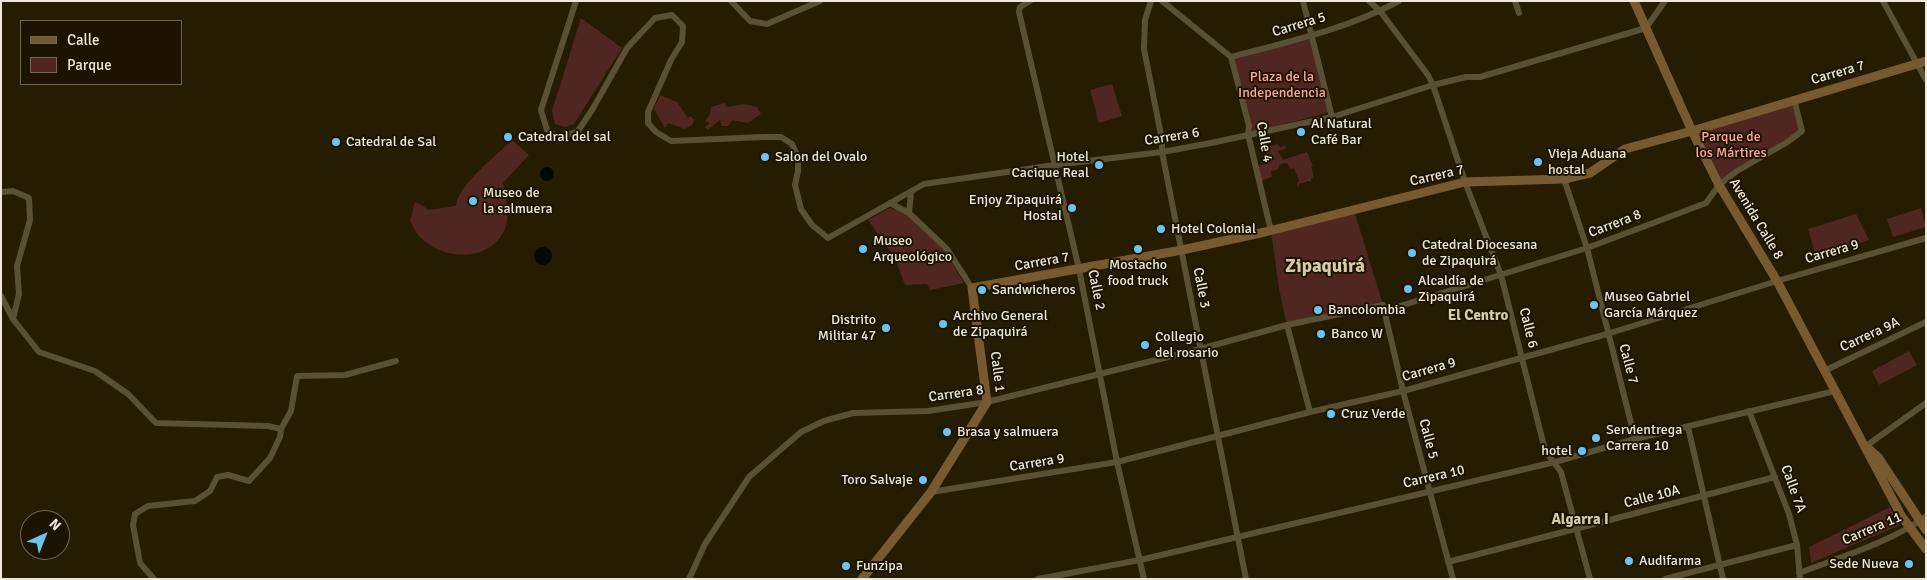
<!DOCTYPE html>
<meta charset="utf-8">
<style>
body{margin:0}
#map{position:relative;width:1927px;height:580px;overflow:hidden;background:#261c02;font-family:Signika,sans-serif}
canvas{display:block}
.frame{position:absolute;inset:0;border:2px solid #eee8d8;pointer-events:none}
.legend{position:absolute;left:20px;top:20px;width:162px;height:65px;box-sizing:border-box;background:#1c1300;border:1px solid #706856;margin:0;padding:6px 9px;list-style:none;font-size:15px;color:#eee8d8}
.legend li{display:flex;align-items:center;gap:10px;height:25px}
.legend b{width:25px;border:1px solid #706856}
.north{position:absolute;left:20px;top:510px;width:50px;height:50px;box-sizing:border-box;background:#1c1300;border:1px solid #706856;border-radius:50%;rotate:44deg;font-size:14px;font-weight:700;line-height:20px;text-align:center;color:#eee8d8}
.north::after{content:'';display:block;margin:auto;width:18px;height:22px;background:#6ec2f3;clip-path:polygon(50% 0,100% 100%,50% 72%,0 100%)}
</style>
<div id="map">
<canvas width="1927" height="580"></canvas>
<div class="frame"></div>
<ul class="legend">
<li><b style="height:6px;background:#785a30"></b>Calle</li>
<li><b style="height:14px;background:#4f2720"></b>Parque</li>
</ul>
<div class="north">N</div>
</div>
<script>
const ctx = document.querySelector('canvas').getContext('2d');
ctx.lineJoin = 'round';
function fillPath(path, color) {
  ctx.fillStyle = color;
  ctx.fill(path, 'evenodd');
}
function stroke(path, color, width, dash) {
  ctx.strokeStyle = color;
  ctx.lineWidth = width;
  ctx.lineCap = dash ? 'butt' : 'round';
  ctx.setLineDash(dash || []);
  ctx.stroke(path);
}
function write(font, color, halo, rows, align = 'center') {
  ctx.font = font + ' Signika,sans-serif';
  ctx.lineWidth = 4;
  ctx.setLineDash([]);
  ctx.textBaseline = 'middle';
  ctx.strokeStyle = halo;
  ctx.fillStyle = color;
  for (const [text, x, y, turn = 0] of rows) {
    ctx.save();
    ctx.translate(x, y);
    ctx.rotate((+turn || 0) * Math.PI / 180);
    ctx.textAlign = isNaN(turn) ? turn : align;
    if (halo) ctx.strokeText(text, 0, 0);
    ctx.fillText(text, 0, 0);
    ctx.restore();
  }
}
const green = new Path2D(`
 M581 18 622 48 574 124 565 127 555 124 552 111Z
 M1312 39 1331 112 1252 132 1234 58Z
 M1112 84 1122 116 1099 123 1090 90Z
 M660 95 677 102 688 118 690 116 694 120 692 125 685 129 668 123 665 128 654 109Z
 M1791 102 1801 130 1720 182 1695 129Z
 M724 103 727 107 744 104 757 107 761 114 748 123 732 120 728 126H722L720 120 708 130 705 127 710 123 705 121 710 114 711 107Z
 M512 140 529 155 503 183C505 194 510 218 505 229 490 263 443 261 420 237 416 233 413 226 410 221L415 202 418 203 429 210 456 206C457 186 497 155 512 140Z
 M1277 144 1280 147 1285 145 1286 149 1278 151 1283 160 1307 152 1313 166H1311L1314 178 1311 179V182L1308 181 1299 184 1298 187 1297 183 1299 181 1294 168 1290 169 1287 163 1280 164 1279 169 1271 171 1272 177 1261 181 1257 166 1265 164 1262 156 1266 154 1264 148Z
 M890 208 906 213 945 251 964 283 930 290 927 284 905 285 894 256 868 220Z
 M1921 208 1926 227 1893 237 1887 219Z
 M1354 210 1383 305 1287 325 1279 289 1271 231Z
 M1856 214 1869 240 1817 260 1808 229Z
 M1909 351 1917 365 1879 385 1872 371Z
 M1890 507 1900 525 1811 563 1809 547Z`);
const water = new Path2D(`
 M540 174a7 7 0 1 1 14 0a7 7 0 1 1-14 0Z
 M534 256a9 9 0 1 1 18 0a9 9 0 1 1-18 0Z`);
const street = new Path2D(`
 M576 1 541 110 547 130 559 138 578 131 592 110 627 48 655 18 672 15 683 26 682 42 671 60 648 112V123L656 132 671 141 764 137H781L792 144 798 157V171L795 185 801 209 812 225 828 238 924 184 1055 165 1162 152 1211 143 1332 117 1433 85 1466 77H1480L1646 28 1665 1
 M731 1 750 21 767 24 820 1
 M1030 1 1020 7 1019 12 1079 269 1117 462 1144 579
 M1151 1 1145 20 1144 49 1162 140V152L1246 579
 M1162 1 1231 57 1249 126 1248 134 1271 231
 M1303 1 1332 117
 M1369 1 1380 11 1428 75 1433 85 1465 182 1501 275 1544 446 1550 457 1561 472 1590 579
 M1515 1 1519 13
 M1883 1 1926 80
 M1231 57C1288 42 1347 29 1399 1
 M1564 179 1587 248 1635 439
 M1 192 13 191 29 198 30 220 17 266 19 294 13 319
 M890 203 909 213 947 249 972 288
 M909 213 911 192
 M1 296 13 319 39 352 95 371 128 394 156 423 268 426 281 429
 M1384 311 1587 248 1706 203 1719 185 1737 171 1786 143 1802 131 1794 99
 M1287 325 1310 412
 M1824 371 1926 322
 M1749 411 1789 514 1797 545 1800 579
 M1688 427 1723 579
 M1866 446 1926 403
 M931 492 1117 462 1310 412 1403 391 1607 334 1777 281 1926 238
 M1448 562 1775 477
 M1799 573C1838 558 1894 541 1926 516
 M154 579 140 563 133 525 135 514 148 506 195 501 210 491 217 477 228 475 249 481 270 458 280 437 281 429 291 411 297 376 345 375 396 361
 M689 579 705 544 749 477 801 432 824 421 853 413 928 411 987 402 1200 349 1287 325 1383 305 1403 391 1453 579
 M1038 579 1140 560 1555 462 1635 439 1835 391
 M1665 579 1797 545`);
const secondary = new Path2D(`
 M1634 1 1692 131 1719 185 1777 281 1902 517 1926 549
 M1868 448 1878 457 1926 530
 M862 579 931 492 987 402 972 288 1182 250 1265 232 1465 182 1564 179 1590 173 1625 149 1692 131 1926 61`);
const markers = [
 [1301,132,5,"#6ec2f3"],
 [508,137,5,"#6ec2f3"],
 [336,142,5,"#6ec2f3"],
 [765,157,5,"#6ec2f3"],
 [1538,162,5,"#6ec2f3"],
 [1099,165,5,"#6ec2f3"],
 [473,201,5,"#6ec2f3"],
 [1072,208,5,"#6ec2f3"],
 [1161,229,5,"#6ec2f3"],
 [863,249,5,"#6ec2f3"],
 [1138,249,5,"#6ec2f3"],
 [1412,253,5,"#6ec2f3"],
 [1408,289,5,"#6ec2f3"],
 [982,290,5,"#6ec2f3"],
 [1594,305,5,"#6ec2f3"],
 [1318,310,5,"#6ec2f3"],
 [943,324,5,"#6ec2f3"],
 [886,328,5,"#6ec2f3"],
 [1321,334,5,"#6ec2f3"],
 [1145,345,5,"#6ec2f3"],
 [1331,414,5,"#6ec2f3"],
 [947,432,5,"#6ec2f3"],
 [1596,438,5,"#6ec2f3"],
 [1582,451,5,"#6ec2f3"],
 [923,480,5,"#6ec2f3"],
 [1629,561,5,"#6ec2f3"],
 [1909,564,5,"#6ec2f3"],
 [846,566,5,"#6ec2f3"]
];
const streetNames = [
 ["Carrera 5",1299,25,-17],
 ["Carrera 7",1838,73,-16],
 ["Carrera 6",1172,137,-9],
 ["Calle 4",1264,142,80],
 ["Carrera 7",1437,176,-13],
 ["Avenida Calle 8",1756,219,59],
 ["Carrera 8",1615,224,-21],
 ["Carrera 9",1832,252,-16],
 ["Carrera 7",1042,262,-10],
 ["Calle 3",1201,288,79],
 ["Calle 2",1096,290,78],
 ["Calle 6",1528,328,76],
 ["Carrera 9A",1870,335,-25],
 ["Calle 7",1628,364,75],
 ["Carrera 9",1429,370,-16],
 ["Calle 1",997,372,83],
 ["Carrera 8",956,394,-8],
 ["Calle 5",1428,439,75],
 ["Carrera 9",1037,463,-9],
 ["Carrera 10",1434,477,-13],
 ["Calle 7A",1793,489,70],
 ["Calle 10A",1652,497,-14],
 ["Carrera 11",1872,529,-23]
];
const parkNames = [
 ["Plaza de la",1282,77],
 ["Independencia",1282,93],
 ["Parque de",1731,137],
 ["los Mártires",1731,153]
];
const poiNames = [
 ["Al Natural",1311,124],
 ["Café Bar",1311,140],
 ["Catedral del sal",518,137],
 ["Catedral de Sal",346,142],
 ["Vieja Aduana",1548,154],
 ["hostal",1548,170],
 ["Salon del Ovalo",775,157],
 ["Hotel",1089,157,"right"],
 ["Cacique Real",1089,173,"right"],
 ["Museo de",483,193],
 ["la salmuera",483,209],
 ["Enjoy Zipaquirá",1062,200,"right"],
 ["Hostal",1062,216,"right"],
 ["Hotel Colonial",1171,229],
 ["Museo",873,241],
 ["Arqueológico",873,257],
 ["Catedral Diocesana",1422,245],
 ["de Zipaquirá",1422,261],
 ["Mostacho",1138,265,"center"],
 ["food truck",1138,281,"center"],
 ["Alcaldía de",1418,281],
 ["Zipaquirá",1418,297],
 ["Sandwicheros",992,290],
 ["Museo Gabriel",1604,297],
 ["García Márquez",1604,313],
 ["Bancolombia",1328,310],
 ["Archivo General",953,316],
 ["de Zipaquirá",953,332],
 ["Distrito",876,320,"right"],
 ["Militar 47",876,336,"right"],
 ["Banco W",1331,334],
 ["Collegio",1155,337],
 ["del rosario",1155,353],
 ["Cruz Verde",1341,414],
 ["Servientrega",1606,430],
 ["Carrera 10",1606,446],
 ["Brasa y salmuera",957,432],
 ["hotel",1572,451,"right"],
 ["Toro Salvaje",913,480,"right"],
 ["Audifarma",1639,561],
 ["Sede Nueva",1899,564,"right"],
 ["Funzipa",856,566]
];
const neighbourhoodNames = [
 ["El Centro",1478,316],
 ["Algarra I",1580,520]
];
const districtNames = [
 ["Zipaquirá",1325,267]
];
fillPath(green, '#4f2720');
fillPath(water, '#000a00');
stroke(street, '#5a5034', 6);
stroke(secondary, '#785a30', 9);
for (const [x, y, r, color] of markers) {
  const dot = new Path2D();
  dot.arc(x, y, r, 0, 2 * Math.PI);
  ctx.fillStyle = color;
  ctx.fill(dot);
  stroke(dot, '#1c1300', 2);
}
write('14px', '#eee8d8', '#1c1300', streetNames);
write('14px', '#fea696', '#1c1300', parkNames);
write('14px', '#eee8d8', '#1c1300', poiNames, 'left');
write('bold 15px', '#d7cbab', '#1c1300', neighbourhoodNames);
write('bold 19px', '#d7cbab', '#1c1300', districtNames);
</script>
